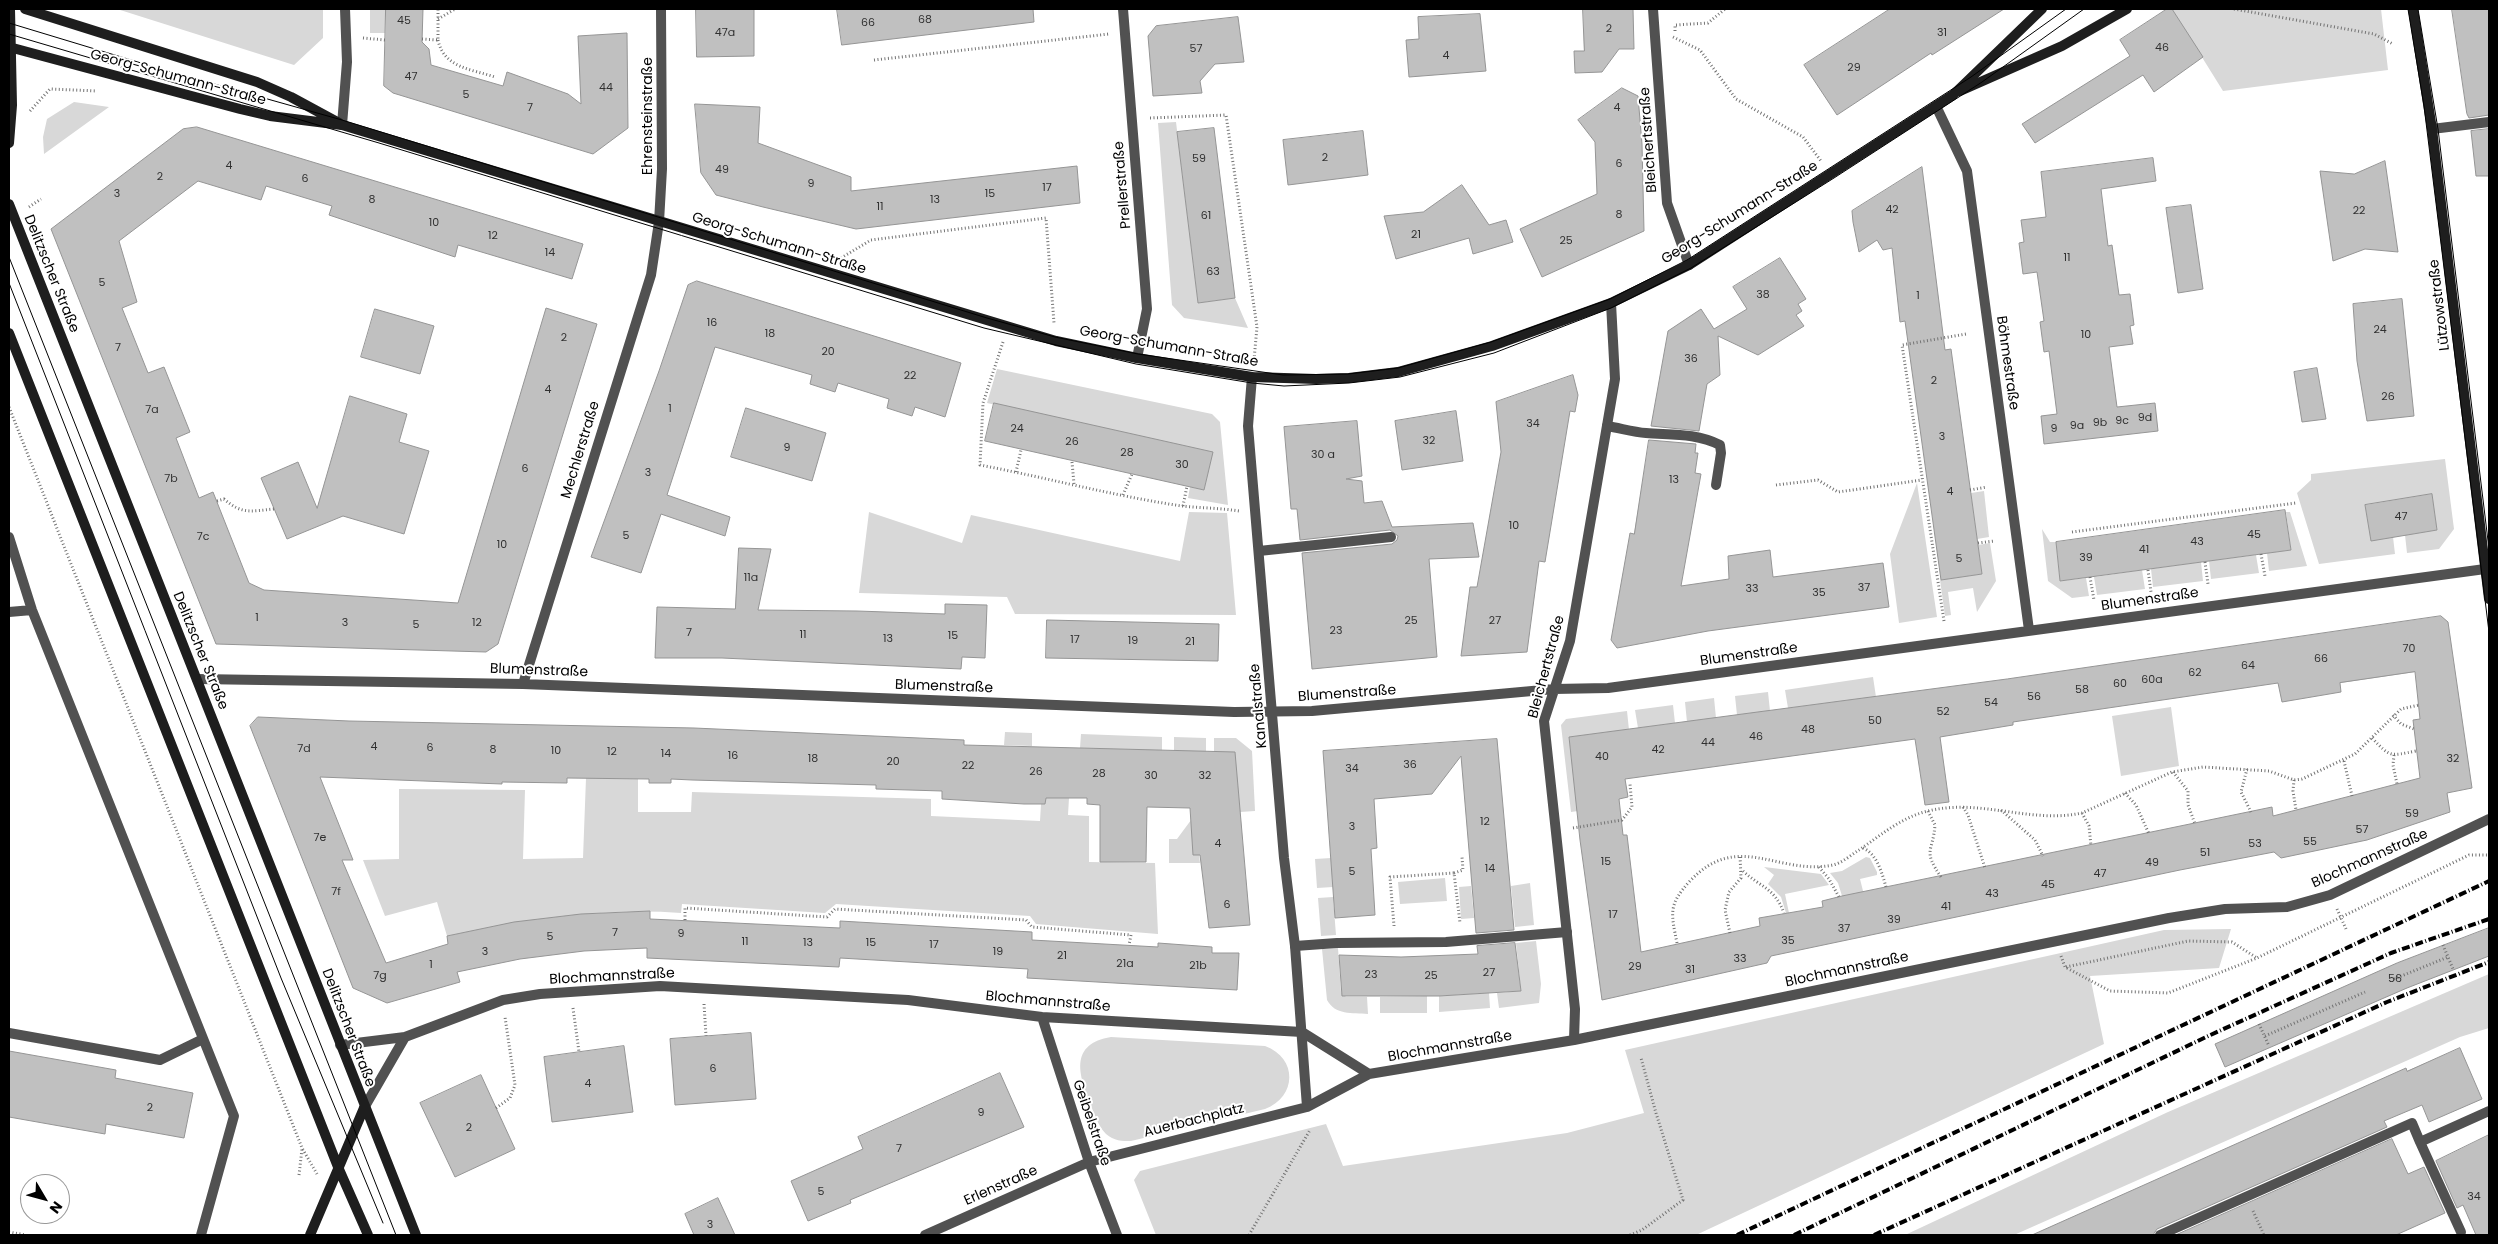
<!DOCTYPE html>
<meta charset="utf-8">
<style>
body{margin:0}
#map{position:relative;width:2498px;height:1244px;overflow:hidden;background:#fff;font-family:Poppins,sans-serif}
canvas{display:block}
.frame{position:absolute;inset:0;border:10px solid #000;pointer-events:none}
.north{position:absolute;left:20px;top:1174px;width:50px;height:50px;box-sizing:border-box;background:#fff;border:1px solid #999;border-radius:50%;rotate:127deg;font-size:14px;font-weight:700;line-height:20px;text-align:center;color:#000}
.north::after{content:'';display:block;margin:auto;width:18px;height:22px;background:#000;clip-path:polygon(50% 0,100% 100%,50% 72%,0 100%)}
</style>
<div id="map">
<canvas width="2498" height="1244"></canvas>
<div class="frame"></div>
<div class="north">N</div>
</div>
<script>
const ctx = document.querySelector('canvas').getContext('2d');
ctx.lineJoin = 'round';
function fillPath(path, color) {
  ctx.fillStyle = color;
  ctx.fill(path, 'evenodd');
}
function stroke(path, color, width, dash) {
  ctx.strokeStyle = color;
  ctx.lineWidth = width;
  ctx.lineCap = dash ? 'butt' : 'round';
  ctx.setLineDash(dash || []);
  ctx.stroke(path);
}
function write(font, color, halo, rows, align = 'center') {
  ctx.font = font + ' Poppins,sans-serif';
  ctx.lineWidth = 4;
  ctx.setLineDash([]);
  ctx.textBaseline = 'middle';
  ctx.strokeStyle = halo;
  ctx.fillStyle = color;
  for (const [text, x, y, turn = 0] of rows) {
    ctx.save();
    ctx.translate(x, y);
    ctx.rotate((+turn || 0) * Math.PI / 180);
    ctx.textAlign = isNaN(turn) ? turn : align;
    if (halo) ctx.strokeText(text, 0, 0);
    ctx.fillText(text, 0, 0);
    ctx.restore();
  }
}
const green = new Path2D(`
 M117 9H323V38L294 65Z
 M370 9H386L385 33H370Z
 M2172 9H2381L2388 70 2223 91Z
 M74 102 109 107 44 154 43 137 47 119Z
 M1176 122 1198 303 1235 298 1248 328 1184 318 1172 305 1158 123Z
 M997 369 1212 414 1220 422 1228 505 1188 498 1190 487 1204 490 1212 452 987 403Z
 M2445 459 2454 529 2439 549 2407 553 2405 535 2437 530 2432 495 2365 505 2371 540 2393 537 2395 554 2319 564 2297 493 2311 480V474Z
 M1917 483 1937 617 1899 623 1890 554Z
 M1984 491 1989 537 1977 539 1971 493Z
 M869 512 962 543 971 515 1180 561 1189 512 1227 513 1236 615 1015 614 1007 597 859 593Z
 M2286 512H2290L2307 566 2269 571 2267 553 2291 550Z
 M2042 529 2050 542H2056L2060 581 2086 578 2089 596 2072 598 2048 581Z
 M1990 543 1996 581 1977 612 1973 588 1948 592 1951 615 1945 616 1940 580 1982 574 1978 545Z
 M2256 555 2259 573 2211 579 2209 561Z
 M2201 562 2203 581 2153 587 2151 569Z
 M2142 570 2145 589 2097 595 2094 577Z
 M1873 677 1876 697 1788 708 1785 690Z
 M1768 692 1770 711 1737 715 1735 696Z
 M1714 698 1716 718 1687 722 1685 702Z
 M1673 705 1675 723 1638 728 1635 710Z
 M2171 707 2179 766 2121 776 2112 716Z
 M1627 711 1629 730 1569 737 1578 811 1571 812 1561 725 1566 719Z
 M1005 732 1032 733V746L1004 745Z
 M1081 734 1162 737V751L1080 748Z
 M1174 737 1206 738V752H1174Z
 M1214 738H1236L1252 751 1255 811 1240 812 1214 752Z
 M586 778 638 779V812H691L692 792 931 799V816L1040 821 1041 804H1045L1046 798H1069L1068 815 1089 816V862L1155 863 1158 934 1036 924 1030 916 836 904 825 913 682 904 681 913C602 907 524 920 447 936L437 902 385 916 363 860 399 859V789L525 790 523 859 583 858Z
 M1194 816 1200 863H1169V839H1177Z
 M1866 857 1870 858 1877 872V875L1860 879 1864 895 1842 896 1838 883 1830 873 1842 871Z
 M1331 858 1333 887 1317 888 1315 859Z
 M1764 867 1821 874 1829 885 1785 894 1789 913H1786L1781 897 1768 884 1774 875Z
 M1445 878 1447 901 1400 904 1398 882Z
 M1530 883 1534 925 1515 927 1511 886Z
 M1471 886 1474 918 1461 919 1459 887Z
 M1333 897 1336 935 1321 936 1318 898Z
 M2231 929 2219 968 2090 976 2104 1044 1696 1235H1156L1134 1180 1140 1171 1326 1124 1343 1166 1567 1133 1644 1113 1625 1050 2164 930Z
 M1536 941 1541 984 1539 1003 1499 1008 1497 993 1521 991 1516 943Z
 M1338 948 1341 992 1346 997H1367L1368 1014C1352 1013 1335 1015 1327 1000L1322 949Z
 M2489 974V1028L2460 1037 2014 1235H1905L2168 1112Z
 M1489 993 1490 1008 1439 1012V996Z
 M1427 996V1013H1380V997Z
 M1111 1037 1265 1046C1298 1058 1297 1097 1265 1109L1131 1141C1122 1141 1114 1141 1106 1134 1098 1126 1094 1113 1090 1103 1078 1073 1070 1044 1111 1037Z`);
const building = new Path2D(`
 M386 9H423L422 42 429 49 431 65 503 86 507 72 568 94 581 104 578 36 627 33 628 128 593 154 393 93 384 86Z
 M696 9H754V56L697 57Z
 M837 9H1033L1034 22 842 45Z
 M1583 9H1633L1634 49H1619L1602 72 1575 73 1574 51H1584Z
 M1890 9H2004L1932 55 1931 53 1837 115 1804 65Z
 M2167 9H2172L2203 57 2154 92 2143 75 2035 143 2022 124 2130 56 2120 40Z
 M2452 9H2489V115L2469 118 2467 114Z
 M1480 14 1486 71 1409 77 1406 40 1419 39 1418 17Z
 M1238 17 1244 62 1215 64 1200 81 1202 93 1153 96 1148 36 1156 26Z
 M1622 88 1638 96 1642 144 1644 231 1542 277 1520 229 1597 194 1595 142 1578 120Z
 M695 104 760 107 758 143 851 177V191L1077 166 1080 203 856 229 763 207 716 195 701 173Z
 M197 127 583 244 572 279 458 245 455 257 329 215 332 206 266 186 261 200 198 181 119 241 137 302 122 308 148 373 164 367 190 432 176 438 199 498 213 492 249 583 264 590 458 603 546 308 597 324 498 644 486 652 216 644 51 229 183 129Z
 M1214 128 1235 298 1198 303 1177 132Z
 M2489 129V176H2476L2471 131Z
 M1363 131 1368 175 1288 185 1283 140Z
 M2153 158 2156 181 2101 189 2108 246 2112 245 2119 295 2130 294 2134 325 2130 326 2133 344 2109 347 2117 407 2155 403 2158 431 2044 444 2041 416 2057 414 2049 351 2044 352 2040 322 2044 321 2037 272 2023 274 2019 243 2024 242 2021 220 2046 217 2041 172Z
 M2385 161 2398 252 2365 249 2333 261 2320 171 2354 174Z
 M1922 167 1945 350 1951 349 1982 574 1941 580 1905 321 1900 322 1892 248 1883 250 1877 240 1859 252 1853 222 1852 211Z
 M1462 185 1489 225 1506 220 1513 242 1473 254 1469 238 1396 259 1384 216 1423 212Z
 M2191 205 2203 289 2178 293 2166 208Z
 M1780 258 1806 299 1798 304 1802 311 1796 315 1804 326 1758 355 1718 336 1720 375 1707 384 1699 431 1651 426 1668 331 1701 309 1714 329 1747 309 1733 287Z
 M697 281 961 363 945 417 915 407 912 416 887 408 889 399 838 383 835 392 810 384 812 375 715 347 667 495 730 517 725 536 661 514 641 573 591 557 659 371 688 285Z
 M2402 299 2414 416 2367 421 2357 361 2353 304Z
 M375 309 434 326 420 374 361 357Z
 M2317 368 2326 419 2302 422 2294 372Z
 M1573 375 1578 395 1575 412 1570 411 1545 562 1539 561 1527 652 1461 656 1470 587H1477L1501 452 1496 402Z
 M350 396 407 414 399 442 429 451 404 534 343 516 287 539 261 478 298 462 317 508Z
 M994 403 1213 452 1204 490 985 441Z
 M746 408 826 433 812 481 731 457Z
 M1456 411 1463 461 1402 470 1395 421Z
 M1357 421 1362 476 1346 479 1362 481 1364 503 1382 501 1392 527 1473 523 1479 557 1429 559 1437 657 1312 669 1302 553 1392 544 1397 540 1398 536 1390 530 1300 540 1297 509H1291L1284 427Z
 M1649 440 1696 444 1695 453H1698L1695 473 1701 474 1681 586 1729 579 1728 556 1770 550 1773 577 1883 563 1889 607 1708 631 1617 648 1611 640 1630 533 1634 534Z
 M2432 494 2437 530 2371 541 2365 505Z
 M2285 510 2291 550 2060 581 2056 542Z
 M739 548 771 549 758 610 857 611 945 614V604L987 605 985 658 962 657 961 669 722 658H655L657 607 735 609Z
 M2441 616 2448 622 2472 788 2447 793 2450 812 2367 840 2281 858 2274 852 2180 870 1771 956 1767 963 1602 1000 1580 840 1569 737 2007 679ZM2415 672 2420 719 2413 720 2420 778 2273 816 2272 807 1842 896 1822 901 1823 907 1759 918 1760 926 1641 952 1627 835H1623L1619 799 1628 797 1625 779 1915 739 1925 805 1949 802 1940 737 2013 725V722L2278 683 2282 702 2341 692 2340 683Z
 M1047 620 1219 624 1218 661 1046 658Z
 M258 717 349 721 694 728 964 740V745L1235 752 1250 925 1209 928 1200 855H1193L1190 808 1147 807 1146 862H1100V805L1087 804V798H1046L1045 804H1024L942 799V791L876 789V785L692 780 671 779V783H649V779L567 778V783L502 782V784L320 777 353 860H342L386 963 448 944 447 936 514 922 581 914 650 911V919L840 928V921L1032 932V940L1158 947V943L1212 947V953H1239L1237 990 1027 978 1028 969 840 958 839 967 647 958V948L584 951 520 959 457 972 460 982 387 1003 353 988 250 726Z
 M1497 739 1514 930 1476 933 1461 756 1432 794 1374 799 1377 848 1371 849 1375 915 1335 918 1323 751Z
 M2489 928V956L2407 988 2225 1067 2215 1044 2397 963Z
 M1515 943 1521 991 1439 996H1342L1339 955 1401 957 1478 954 1477 946Z
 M751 1033 756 1099 675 1105 670 1039Z
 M624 1046 633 1112 552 1122 544 1057Z
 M2460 1048 2482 1099 2429 1122 2422 1105 2384 1121 2387 1127 2157 1229 2153 1235H2032L2406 1068 2407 1071Z
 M9 1051 116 1070 115 1078 193 1093 184 1138 106 1124 105 1134 9 1117Z
 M1000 1073 1024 1127 850 1200 851 1203 808 1221 791 1181 863 1149 858 1137Z
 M481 1075 515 1149 455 1177 420 1103Z
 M2489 1135V1235H2476L2463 1205 2457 1208 2436 1161Z
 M2392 1139 2408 1174 2424 1167 2445 1213 2396 1235H2176Z
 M718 1198 735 1235H694L685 1214Z`);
const path = new Path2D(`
 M2234 9 2374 34 2393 44
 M438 19 455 9
 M1675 31V25L1708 23 1725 9
 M1673 37 1700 50 1736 99 1803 137 1821 161
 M363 38 385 40
 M422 39 438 40V9
 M438 40C444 68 471 69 495 77
 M874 60 1109 34
 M30 111 50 89 97 91
 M1150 118 1226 115 1257 327 1254 360
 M29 207 41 199
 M841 258 871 240 1046 218 1054 323
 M1003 342 983 403 980 465C1048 478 1114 496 1182 506 1201 508 1220 508 1239 511
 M9 407 302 1148 317 1174
 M1072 462 1074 484
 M1016 472 1021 450
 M1776 485 1818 480 1838 492 1922 480
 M1970 490 1987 487
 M1123 495 1132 474
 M217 501 224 499C242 515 252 511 274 509
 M1183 506 1187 486
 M2072 532 2296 503
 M1978 543 1994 541
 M2261 554 2265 576
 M2205 562 2208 584
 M2148 570 2151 592
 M2090 577 2094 600
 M1944 621 1902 345 1966 334
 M2393 715 2401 724 2414 729
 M2372 738C2391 758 2390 756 2416 751
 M2394 755 2393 765 2397 784
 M2344 761 2352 796
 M2247 769 2241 792 2251 812
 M2173 772 2188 791V805L2195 824
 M2294 780 2293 791 2296 810
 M2125 793 2136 805 2149 834
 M1963 807 1968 815 1985 868
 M2001 810 2035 840 2043 856
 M1928 811 1935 825C1933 853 1922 849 1941 877
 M2082 813 2089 826 2091 846
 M1573 828 1622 820 1632 807 1630 784
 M1863 848C1877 854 1882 873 1886 887
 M1819 867 1829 879 1839 897
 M1743 871C1760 887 1775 888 1784 913
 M1454 873 1463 870 1462 857
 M2337 909 2346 929
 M685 920V908L827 917 835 909 1026 920 1032 927 1131 935 1129 945
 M1394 926 1390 877 1454 873 1460 923
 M1730 933 1725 910 1729 892 1741 878 1740 855
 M1677 943C1671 913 1668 905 1690 881 1738 830 1778 876 1833 865 1842 863 1851 855 1859 850 1881 835 1902 817 1928 811 1980 798 2030 824 2082 813L2172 772 2203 767 2269 771 2294 780 2302 779 2355 754 2401 709 2419 705
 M2443 945 2453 969
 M2061 956 2065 967 2110 991 2168 993 2257 958 2469 855H2489
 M2066 967 2188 941 2232 942 2257 958
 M2394 979 2448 957
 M704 1004 706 1036
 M573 1008 579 1052
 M2259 1024 2269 1046
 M2265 1036 2365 992
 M496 1108 510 1098 515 1085 505 1017
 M299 1175 302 1149
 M2253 1211 2264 1235
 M9 1232 26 1235
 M1249 1235 1310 1130
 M1630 1235 1642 1230 1683 1200 1656 1113 1641 1058`);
const lane = new Path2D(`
 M2432 129 2489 122
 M1607 426C1620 428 1633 432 1646 433 1672 435 1696 433 1720 445L1721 453 1716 485
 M9 537 32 610 234 1116 201 1235
 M1259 551 1391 537
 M9 612 32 610
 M1295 946 1337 943 1446 942 1567 932
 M9 1033 160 1060 203 1039
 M2461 1232 2420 1142 2489 1111
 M2160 1235 2412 1123 2420 1142`);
const street = new Path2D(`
 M1123 9 1147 309 1137 358
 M1653 9 1667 203 1689 265
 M1936 106 1967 171 2029 630
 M342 125 347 62 345 9
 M1252 377 1248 426 1284 858 1295 946 1307 1107
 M197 679 523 684 1234 712 1312 711 1554 689 1608 688 2485 569 2489 566
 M523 684 651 275 659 222 662 169 661 9
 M1042 1017 1089 1162 1117 1235
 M1574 1040 1575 1009 1544 721 1570 641 1615 379 1611 303
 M340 1045 405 1037
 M364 1108 405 1037 503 1000 540 994 660 986 908 1000 1042 1017 1302 1032 1369 1074
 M925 1235 1089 1162 1307 1107 1369 1074 1574 1040 2169 918 2225 909 2287 907 2330 895 2489 819`);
const secondary = new Path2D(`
 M25 9 257 82 291 97 339 123
 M2413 9 2432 129 2489 599
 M9 47 240 109 270 116 342 125 1056 341 1137 358 1252 377 1316 379 1349 378 1398 372 1492 346 1611 303 1689 265 1953 95 2042 9
 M1960 91 2062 46 2127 9
 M9 143 12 105 10 9
 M9 204 416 1235
 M9 333 338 1167 368 1235
 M310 1235 364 1108`);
const tram = new Path2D(`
 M2408 9 2424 106 2489 632
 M2418 9 2438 129 2489 549
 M9 23 161 69 342 120 987 318 1055 337 1138 354 1283 375 1348 374 1398 368 1491 342 1610 299 1687 260 1971 77 2066 9
 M9 34 379 143 984 328 1136 364 1252 383 1284 386 1349 383 1400 377 1494 353 1611 308 1691 268 1834 178 1982 82 2084 9
 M9 257 396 1235
 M9 283 281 978 383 1223`);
const rail = new Path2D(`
 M1737 1235 2489 881
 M1794 1235 2206 1037 2391 953 2489 919
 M1874 1235 2387 1002 2489 962`);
const numberNames = [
 ["68",925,20],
 ["45",404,21],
 ["66",868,23],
 ["2",1609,29],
 ["47a",725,33],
 ["31",1942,33],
 ["46",2162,48],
 ["57",1196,49],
 ["4",1446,56],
 ["29",1854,68],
 ["47",411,77],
 ["44",606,88],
 ["5",466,95],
 ["7",530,108],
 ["4",1617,108],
 ["2",1325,158],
 ["59",1199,159],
 ["6",1619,164],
 ["4",229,166],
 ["49",722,170],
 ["2",160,177],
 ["6",305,179],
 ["9",811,184],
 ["17",1047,188],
 ["3",117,194],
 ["15",990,194],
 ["8",372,200],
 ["13",935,200],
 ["11",880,207],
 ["42",1892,210],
 ["22",2359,211],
 ["8",1619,215],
 ["61",1206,216],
 ["10",434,223],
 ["21",1416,235],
 ["12",493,236],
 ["25",1566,241],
 ["14",550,253],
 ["11",2067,258],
 ["63",1213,272],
 ["5",102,283],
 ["38",1763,295],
 ["1",1918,296],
 ["16",712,323],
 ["24",2380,330],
 ["18",770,334],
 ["10",2086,335],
 ["2",564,338],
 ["7",118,348],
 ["20",828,352],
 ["36",1691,359],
 ["22",910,376],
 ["2",1934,381],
 ["4",548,390],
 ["26",2388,397],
 ["1",670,409],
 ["7a",152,410],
 ["9d",2145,418],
 ["9c",2122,421],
 ["9b",2100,423],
 ["34",1533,424],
 ["9a",2077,426],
 ["24",1017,429],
 ["9",2054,429],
 ["3",1942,437],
 ["32",1429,441],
 ["26",1072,442],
 ["9",787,448],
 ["28",1127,453],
 ["30 a",1323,455],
 ["30",1182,465],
 ["6",525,469],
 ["3",648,473],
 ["7b",171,479],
 ["13",1674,480],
 ["4",1950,492],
 ["47",2401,517],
 ["10",1514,526],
 ["45",2254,535],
 ["5",626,536],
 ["7c",203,537],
 ["43",2197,542],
 ["10",502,545],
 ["41",2144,550],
 ["39",2086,558],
 ["5",1959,559],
 ["11a",751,578],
 ["37",1864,588],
 ["33",1752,589],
 ["35",1819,593],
 ["1",257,618],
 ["25",1411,621],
 ["27",1495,621],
 ["3",345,623],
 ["12",477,623],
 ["5",416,625],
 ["23",1336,631],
 ["7",689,633],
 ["11",803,635],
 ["15",953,636],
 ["13",888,639],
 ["17",1075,640],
 ["19",1133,641],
 ["21",1190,642],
 ["70",2409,649],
 ["66",2321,659],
 ["64",2248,666],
 ["62",2195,673],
 ["60a",2152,680],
 ["60",2120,684],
 ["58",2082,690],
 ["56",2034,697],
 ["54",1991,703],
 ["52",1943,712],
 ["50",1875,721],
 ["48",1808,730],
 ["46",1756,737],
 ["44",1708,743],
 ["4",374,747],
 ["6",430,748],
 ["7d",304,749],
 ["8",493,750],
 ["42",1658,750],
 ["10",556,751],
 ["12",612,752],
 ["14",666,754],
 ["16",733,756],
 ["40",1602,757],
 ["18",813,759],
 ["32",2453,759],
 ["20",893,762],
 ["36",1410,765],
 ["22",968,766],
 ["34",1352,769],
 ["26",1036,772],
 ["28",1099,774],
 ["30",1151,776],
 ["32",1205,776],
 ["59",2412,814],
 ["12",1485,822],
 ["3",1352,827],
 ["57",2362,830],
 ["7e",320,838],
 ["55",2310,842],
 ["4",1218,844],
 ["53",2255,844],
 ["51",2205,853],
 ["15",1606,862],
 ["49",2152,863],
 ["14",1490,869],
 ["5",1352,872],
 ["47",2100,874],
 ["45",2048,885],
 ["7f",336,892],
 ["43",1992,894],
 ["6",1227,905],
 ["41",1946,907],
 ["17",1613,915],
 ["39",1894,920],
 ["37",1844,929],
 ["7",615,933],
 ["9",681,934],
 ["5",550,937],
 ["35",1788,941],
 ["11",745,942],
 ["13",808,943],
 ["15",871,943],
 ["17",934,945],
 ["3",485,952],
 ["19",998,952],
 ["21",1062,956],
 ["33",1740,959],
 ["21a",1125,964],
 ["1",431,965],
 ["21b",1198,966],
 ["29",1635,967],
 ["31",1690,970],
 ["27",1489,973],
 ["23",1371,975],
 ["7g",380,976],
 ["25",1431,976],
 ["56",2395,979],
 ["6",713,1069],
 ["4",588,1084],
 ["2",150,1108],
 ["9",981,1113],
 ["2",469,1128],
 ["7",899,1149],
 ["5",821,1192],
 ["34",2474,1197],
 ["3",710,1225]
];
const streetNames = [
 ["Georg-Schumann-Straße",178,78,15],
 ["Ehrensteinstraße",648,116,-90],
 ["Bleichertstraße",1649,140,-94],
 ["Prellerstraße",1123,185,-95],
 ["Georg-Schumann-Straße",1740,213,-32],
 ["Georg-Schumann-Straße",779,244,17],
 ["Delitzscher Straße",51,274,68],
 ["Lützowstraße",2440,305,-97],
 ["Georg-Schumann-Straße",1169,347,10],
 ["Böhmestraße",2007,363,82],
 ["Mechlerstraße",581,450,-73],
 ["Blumenstraße",2150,600,-8],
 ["Delitzscher Straße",200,651,68],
 ["Blumenstraße",1749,655,-8],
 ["Bleichertstraße",1547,667,-75],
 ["Blumenstraße",539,671,2],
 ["Blumenstraße",944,687,2],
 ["Blumenstraße",1347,694,-4],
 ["Kanalstraße",1259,706,-95],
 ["Blochmannstraße",2370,859,-24],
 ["Blochmannstraße",1847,970,-12],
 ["Blochmannstraße",612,977,-3],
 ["Blochmannstraße",1048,1002,5],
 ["Delitzscher Straße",348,1028,69],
 ["Blochmannstraße",1450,1047,-10],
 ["Auerbachplatz",1194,1121,-14],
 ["Geibelstraße",1091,1123,71],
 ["Erlenstraße",1001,1186,-24]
];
fillPath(green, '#d8d8d8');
fillPath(building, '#c0c0c0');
stroke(building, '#959595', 1);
stroke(path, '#737373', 3, [1, 2.5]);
stroke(lane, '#515151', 10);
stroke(street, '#515151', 10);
stroke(secondary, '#1e1e1e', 10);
stroke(tram, '#000', 1);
stroke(rail, '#000', 4, [8, 2.5, 1, 2.5]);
write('11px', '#303030', null, numberNames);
write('14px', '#000', '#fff', streetNames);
</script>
